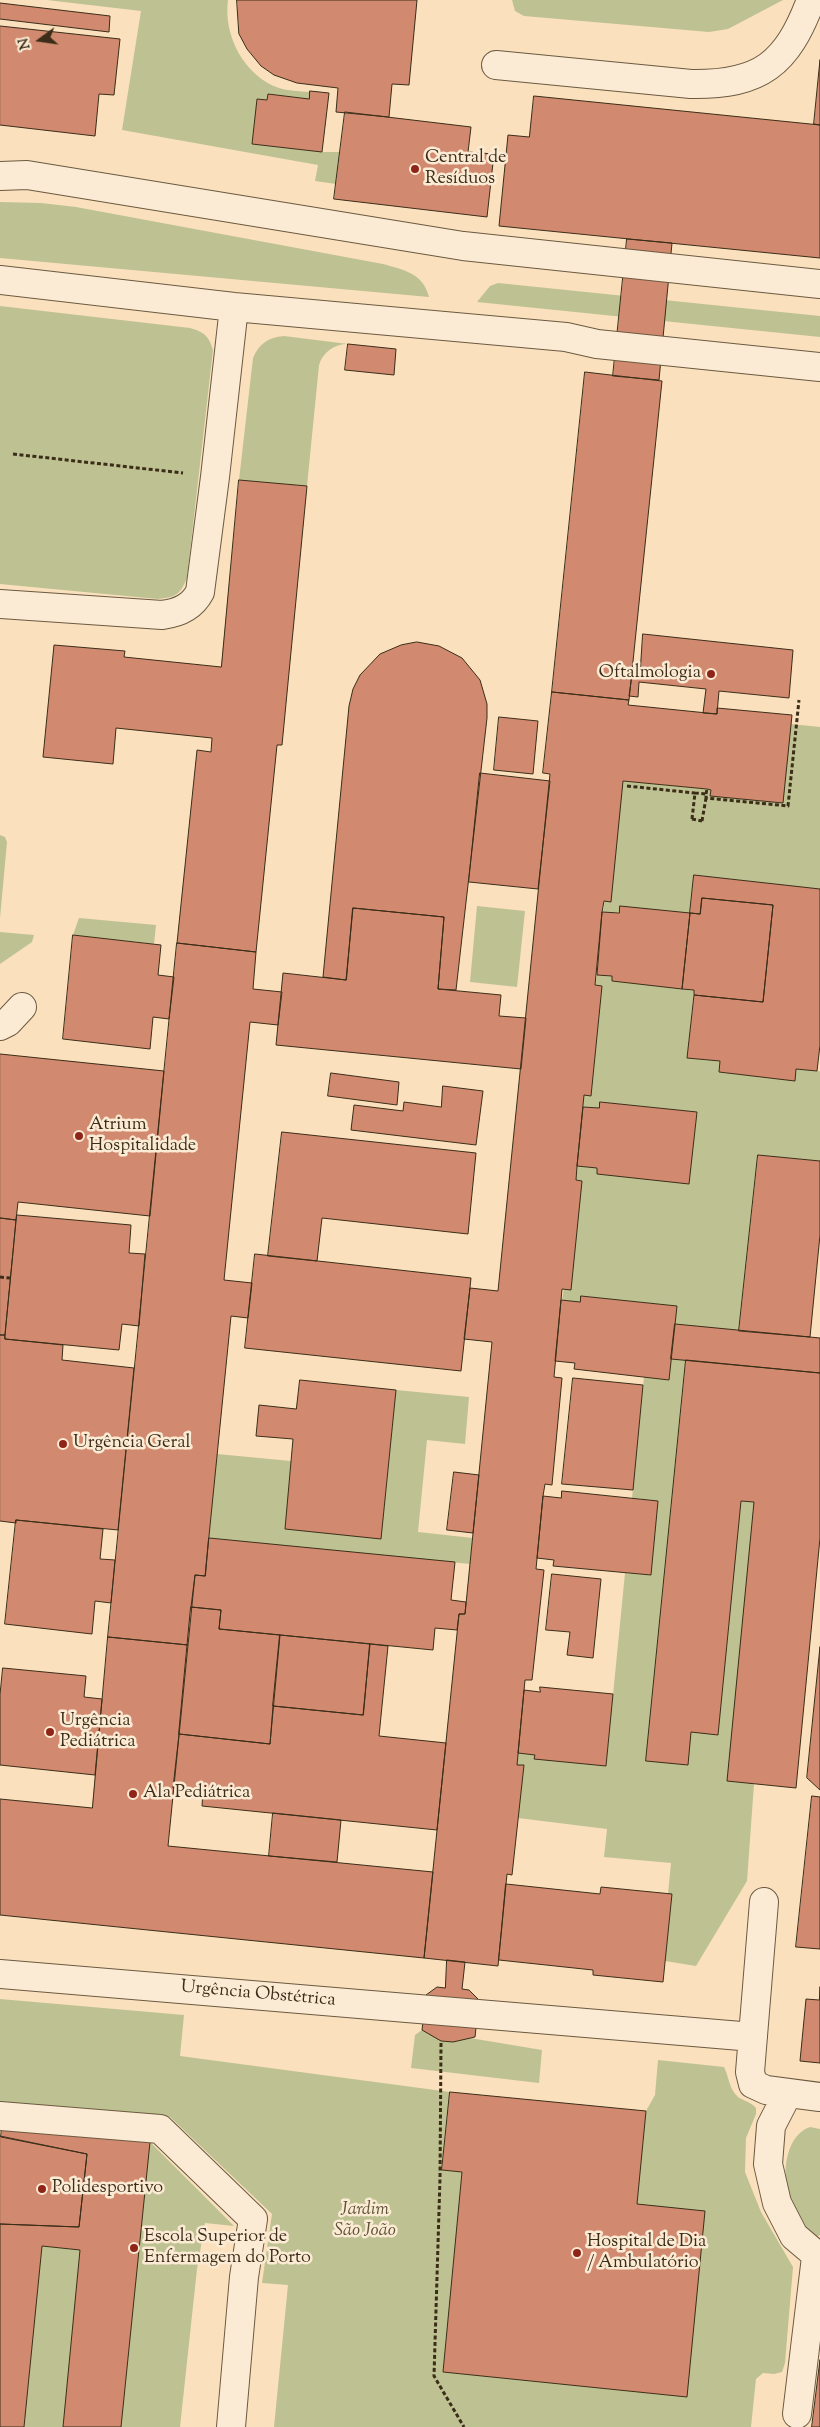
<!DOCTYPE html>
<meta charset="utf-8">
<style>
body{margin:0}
#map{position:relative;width:820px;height:2427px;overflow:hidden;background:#fae0bd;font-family:"Sorts Mill Goudy",serif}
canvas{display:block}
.north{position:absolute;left:15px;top:15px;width:50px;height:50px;-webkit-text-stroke:4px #fcebd4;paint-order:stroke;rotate:256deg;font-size:14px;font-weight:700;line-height:20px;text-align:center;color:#3b2d18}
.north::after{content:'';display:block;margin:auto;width:18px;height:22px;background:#3b2d18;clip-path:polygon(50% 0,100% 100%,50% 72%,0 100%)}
</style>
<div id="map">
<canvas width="820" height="2427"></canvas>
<div class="north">N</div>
</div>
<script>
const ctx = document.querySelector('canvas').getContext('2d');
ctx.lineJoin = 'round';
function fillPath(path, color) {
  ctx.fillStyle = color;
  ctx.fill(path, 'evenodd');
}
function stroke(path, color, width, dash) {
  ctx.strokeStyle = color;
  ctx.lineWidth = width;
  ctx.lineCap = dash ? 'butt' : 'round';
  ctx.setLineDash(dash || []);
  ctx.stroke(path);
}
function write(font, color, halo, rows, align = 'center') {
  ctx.font = font + ' "Sorts Mill Goudy",serif';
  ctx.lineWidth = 5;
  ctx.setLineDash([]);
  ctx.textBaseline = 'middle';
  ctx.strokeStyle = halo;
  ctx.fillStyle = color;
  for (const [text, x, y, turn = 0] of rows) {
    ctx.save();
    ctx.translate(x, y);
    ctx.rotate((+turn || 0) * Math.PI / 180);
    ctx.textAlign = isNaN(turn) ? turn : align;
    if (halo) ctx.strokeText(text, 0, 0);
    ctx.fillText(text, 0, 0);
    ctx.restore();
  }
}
const green = new Path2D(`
 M47 0H228C223 35 244 76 279 88 288 91 299 91 309 92V99L269 94 267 100 257 99 252 144 322 152H340L336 184 315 181 318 165 122 130 141 11Z
 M512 0H783L728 29 709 32 524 16 515 11Z
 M0 202 41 203 76 207 383 264C404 270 423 273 429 297L0 258Z
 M498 283 820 316V337L477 302 490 286Z
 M0 306 190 328C204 332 209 336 213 350L187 578C180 595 176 597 158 599L0 584Z
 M284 336 348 344C334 344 323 352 319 365L307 486 239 480 253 358C259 344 268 337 284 336Z
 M791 724 820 727V889L695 875 690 913 603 912 623 781 707 789 711 790 710 795Z
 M0 835 5 837 7 842 0 918Z
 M477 906 525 911 517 987 470 982Z
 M79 918 156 925 154 944 73 935Z
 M0 932 34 935 32 942 0 964Z
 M597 975 612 976V981L694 990 687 1058 720 1061 719 1072 795 1081 796 1069 820 1071V1161L758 1155 739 1331 675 1324 677 1306 582 1296 580 1302 562 1300 582 1181 576 1180 577 1166 597 1168V1174L689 1183 697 1112 600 1102 599 1108 583 1107 584 1095 591 1096 602 986 595 985Z
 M671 1359 686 1360 647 1760 691 1732 718 1734 741 1501 754 1502V1784L747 1881 696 1966 665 1961 672 1895 668 1894 671 1863 604 1857 607 1829 518 1818 524 1766 517 1765 518 1753 535 1755V1759L606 1766 625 1573 651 1575 658 1501 632 1498 644 1377 669 1380Z
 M396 1390 469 1397 465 1444 427 1440 418 1532 473 1538 470 1564 209 1538 217 1454 291 1461 285 1529 381 1539Z
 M0 1999 184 2015 180 2056 450 2092 442 2170 462 2172 443 2372 687 2397 637 2204 646 2111 655 2095 658 2060 724 2067C729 2077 729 2089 738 2097 744 2101 751 2102 756 2108V2114L746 2138 745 2172 761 2212 793 2267 785 2363 782 2372 774 2374 763 2373 756 2379 751 2427H274L288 2285 262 2283 272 2214 170 2117 0 2102Z
 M422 2030 542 2050 539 2083 411 2068 415 2035Z
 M810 2127 820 2129V2235L816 2237 810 2235C803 2225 793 2214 789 2203 782 2180 783 2136 810 2127Z
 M150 2142 234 2226 205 2223 197 2269 180 2427H121Z
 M42 2246 80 2250 63 2427H24Z`);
const building = new Path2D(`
 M237 0H417L409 85 392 84 389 117 336 112 338 88 297 83 274 75 261 66 247 49 239 34Z
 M0 3 110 16 109 32 0 19Z
 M0 26 120 39 114 95 99 94 95 136 0 125Z
 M820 60V125L814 124Z
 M310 91 329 93 322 152 252 144 257 99 267 100 268 94 309 99Z
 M534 96 820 125V258L499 226 508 135 529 137Z
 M345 112 471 127 468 152 494 154 487 217 334 199Z
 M627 239 672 243 659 380 613 376Z
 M348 344 396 349 394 375 345 370Z
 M585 372 662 381 629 700 552 692Z
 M239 480 307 486 282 745H277L256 952 177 943 197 750 211 752 212 738 116 728 113 764 43 757 54 645 125 651 124 657 221 667Z
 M643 634 793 650 789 698 719 691 717 714 703 713 706 689 639 682 638 697 629 696 633 668 640 669Z
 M417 642 439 646 462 658 480 680 487 704V718L456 990 438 989 444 917 353 908 346 980 323 977 349 706 353 689 360 675 380 654 401 645Z
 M552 692 629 700 628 705 717 714V708L792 715 783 803 710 796 711 790 707 789 623 781 611 902 604 901 602 912 595 985 602 986 591 1096 584 1095 577 1166 576 1180 582 1181 571 1290 562 1289 554 1377 562 1378 552 1485 545 1484 543 1496 536 1569 544 1570 532 1680H525L517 1765H524L512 1875 507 1874 498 1966 424 1958 459 1614H465L492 1342 464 1339 470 1288 498 1291 550 774 543 773Z
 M499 717 538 721 533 774 494 770Z
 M480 773 550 781 538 889 469 882Z
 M694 875 820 889V1045L817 1071 796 1069 795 1081 719 1072 720 1061 687 1058 694 995 763 1002 773 905 702 898 700 914 690 913Z
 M702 898 773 905 763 1002 694 995V990L682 989 690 913 700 914Z
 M620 906 690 913 682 989 612 981V976L597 975 602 912 619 913Z
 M353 908 444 917 438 989 501 995 499 1016 526 1018 521 1069 276 1045 283 973 346 980Z
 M73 935 161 945 158 975 174 977 169 1019 153 1017 150 1049 63 1039Z
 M177 943 256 952 253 989 282 992 278 1025 250 1022 224 1280 252 1283 248 1318 231 1316 205 1576 195 1575 188 1645 108 1637Z
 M0 1054 164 1071 150 1216 18 1202 16 1220 0 1218Z
 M331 1073 399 1082 397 1105 328 1096Z
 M443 1086 483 1091 476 1145 351 1130 354 1105 403 1111 404 1102 441 1107Z
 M600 1102 697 1112 689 1184 597 1174V1168L577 1166 583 1107 599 1108Z
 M282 1132 476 1153 468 1234 322 1218 317 1261 268 1256Z
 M758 1155 820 1161V1235L810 1337 739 1331Z
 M17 1215 131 1225 129 1253 145 1254 139 1326 122 1324 119 1350 5 1339Z
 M0 1218 16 1220 5 1335H0Z
 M255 1254 471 1278 461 1371 245 1348Z
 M581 1296 677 1306 669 1380 574 1369 575 1363 555 1361 561 1300 580 1302Z
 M675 1324 820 1338V1373L671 1359Z
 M0 1335H5V1339L63 1345 62 1360 134 1368 118 1530 16 1520V1523L0 1521Z
 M686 1360 820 1373V1538L796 1788 727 1781 754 1502 741 1501 718 1735 691 1732 688 1765 646 1761Z
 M573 1378 643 1385 633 1490 562 1484Z
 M300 1380 396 1390 381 1539 285 1529 293 1439 256 1436 259 1405 296 1409Z
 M454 1472 479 1475 473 1533 447 1530Z
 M562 1491 658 1501 651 1575 553 1566 554 1560 537 1558 543 1496 561 1498Z
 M16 1520 103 1529 100 1559 115 1560 111 1603 95 1601 92 1634 5 1624Z
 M209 1538 455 1562 451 1600 466 1602 465 1614H459L457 1630 435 1628 433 1650 219 1629 221 1610 191 1607 195 1575 205 1576Z
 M552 1574 601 1579 593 1658 567 1655 570 1632 546 1630Z
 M191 1607 221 1610 219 1629 280 1635 270 1744 179 1734Z
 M280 1635 370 1644 363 1715 273 1706Z
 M108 1637 188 1645 168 1846 433 1872 424 1958 0 1915V1799L92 1808Z
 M370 1644 388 1646 379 1736 446 1743 437 1830 202 1806 203 1791 173 1788 179 1734 270 1744 273 1706 363 1715Z
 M820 1647V1790L807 1778Z
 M3 1668 86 1676 84 1697 102 1699 95 1775 0 1765V1695Z
 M540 1687 613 1694 606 1766 534 1759 535 1755 518 1753 524 1690 540 1692Z
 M812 1796 820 1797V1949L796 1947Z
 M273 1813 341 1820 337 1862 269 1856Z
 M506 1884 600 1894 601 1887 672 1894 663 1982 593 1975V1970L499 1960Z
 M447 1960 465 1962 462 1989 469 1990 479 2000 475 2037 453 2042 441 2041 422 2030 426 1995 437 1987 445 1988Z
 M820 1987V2063L800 2061 806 1999 819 2000Z
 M450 2092 646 2111 637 2204 705 2211 687 2397 443 2372 462 2172 442 2170Z
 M2 2127 150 2142 121 2427H63L80 2250 42 2246 24 2427H0V2224L79 2227 87 2154 1 2137Z
 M0 2136 87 2154 79 2227 0 2224Z
 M820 2360V2427H812Z`);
const path = new Path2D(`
 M13 454 183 473
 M627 786 695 793
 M706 794 707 789
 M692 819 695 793 706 794V798L788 806 799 700
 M692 819 702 821
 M702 821 706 798
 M0 1277 10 1278
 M441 2043 440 2178 434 2376 464 2427`);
const minor = new Path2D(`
 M496 65 691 84C761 85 787 64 811 0
 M0 176 27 175 463 246 820 284
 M0 280 234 307 566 337 597 344 820 367
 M0 604 162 615C179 613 192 607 200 592L215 477 234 307
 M0 1026 8 1022 22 1007
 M764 1902 750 2072 753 2084 766 2090 820 2097
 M0 1974 753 2037
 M788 2093 771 2126 768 2164 777 2203 794 2236 820 2258
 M0 2116 160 2129 253 2219 244 2277 231 2427
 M797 2414 816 2257`);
const markers = [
 [415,169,5,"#8f2418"],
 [711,674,5,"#8f2418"],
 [79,1136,5,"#8f2418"],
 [63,1444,5,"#8f2418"],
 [50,1732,5,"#8f2418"],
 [133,1794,5,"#8f2418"],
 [42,2189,5,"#8f2418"],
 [134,2248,5,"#8f2418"],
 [577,2253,5,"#8f2418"]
];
const poiNames = [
 ["Central de",425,159],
 ["Resíduos",425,180],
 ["Oftalmologia",701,674,"right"],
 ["Atrium",89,1126],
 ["Hospitalidade",89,1147],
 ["Urgência Geral",73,1444],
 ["Urgência",60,1722],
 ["Pediátrica",60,1743],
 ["Ala Pediátrica",143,1794],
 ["Polidesportivo",52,2189],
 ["Escola Superior de",144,2238],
 ["Enfermagem do Porto",144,2259],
 ["Hospital de Dia",587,2243],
 ["/ Ambulatório",587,2264]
];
const streetNames = [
 ["Urgência Obstétrica",258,1995,5]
];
const parkNames = [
 ["Jardim",365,2211],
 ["São João",365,2232]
];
fillPath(green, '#bec292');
fillPath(building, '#d18a6f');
stroke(building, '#3b2d18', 1);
stroke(minor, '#6b5a41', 30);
stroke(path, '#3b2d18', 3, [4, 2.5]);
stroke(minor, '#fcebd4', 28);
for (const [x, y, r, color] of markers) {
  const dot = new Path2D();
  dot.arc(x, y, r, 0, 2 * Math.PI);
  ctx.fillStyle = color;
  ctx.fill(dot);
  stroke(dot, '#fcebd4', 2);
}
write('18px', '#3b2d18', '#fcebd4', poiNames, 'left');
write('18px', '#3b2d18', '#fcebd4', streetNames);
write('italic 18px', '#5c5236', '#fcebd4', parkNames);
</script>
